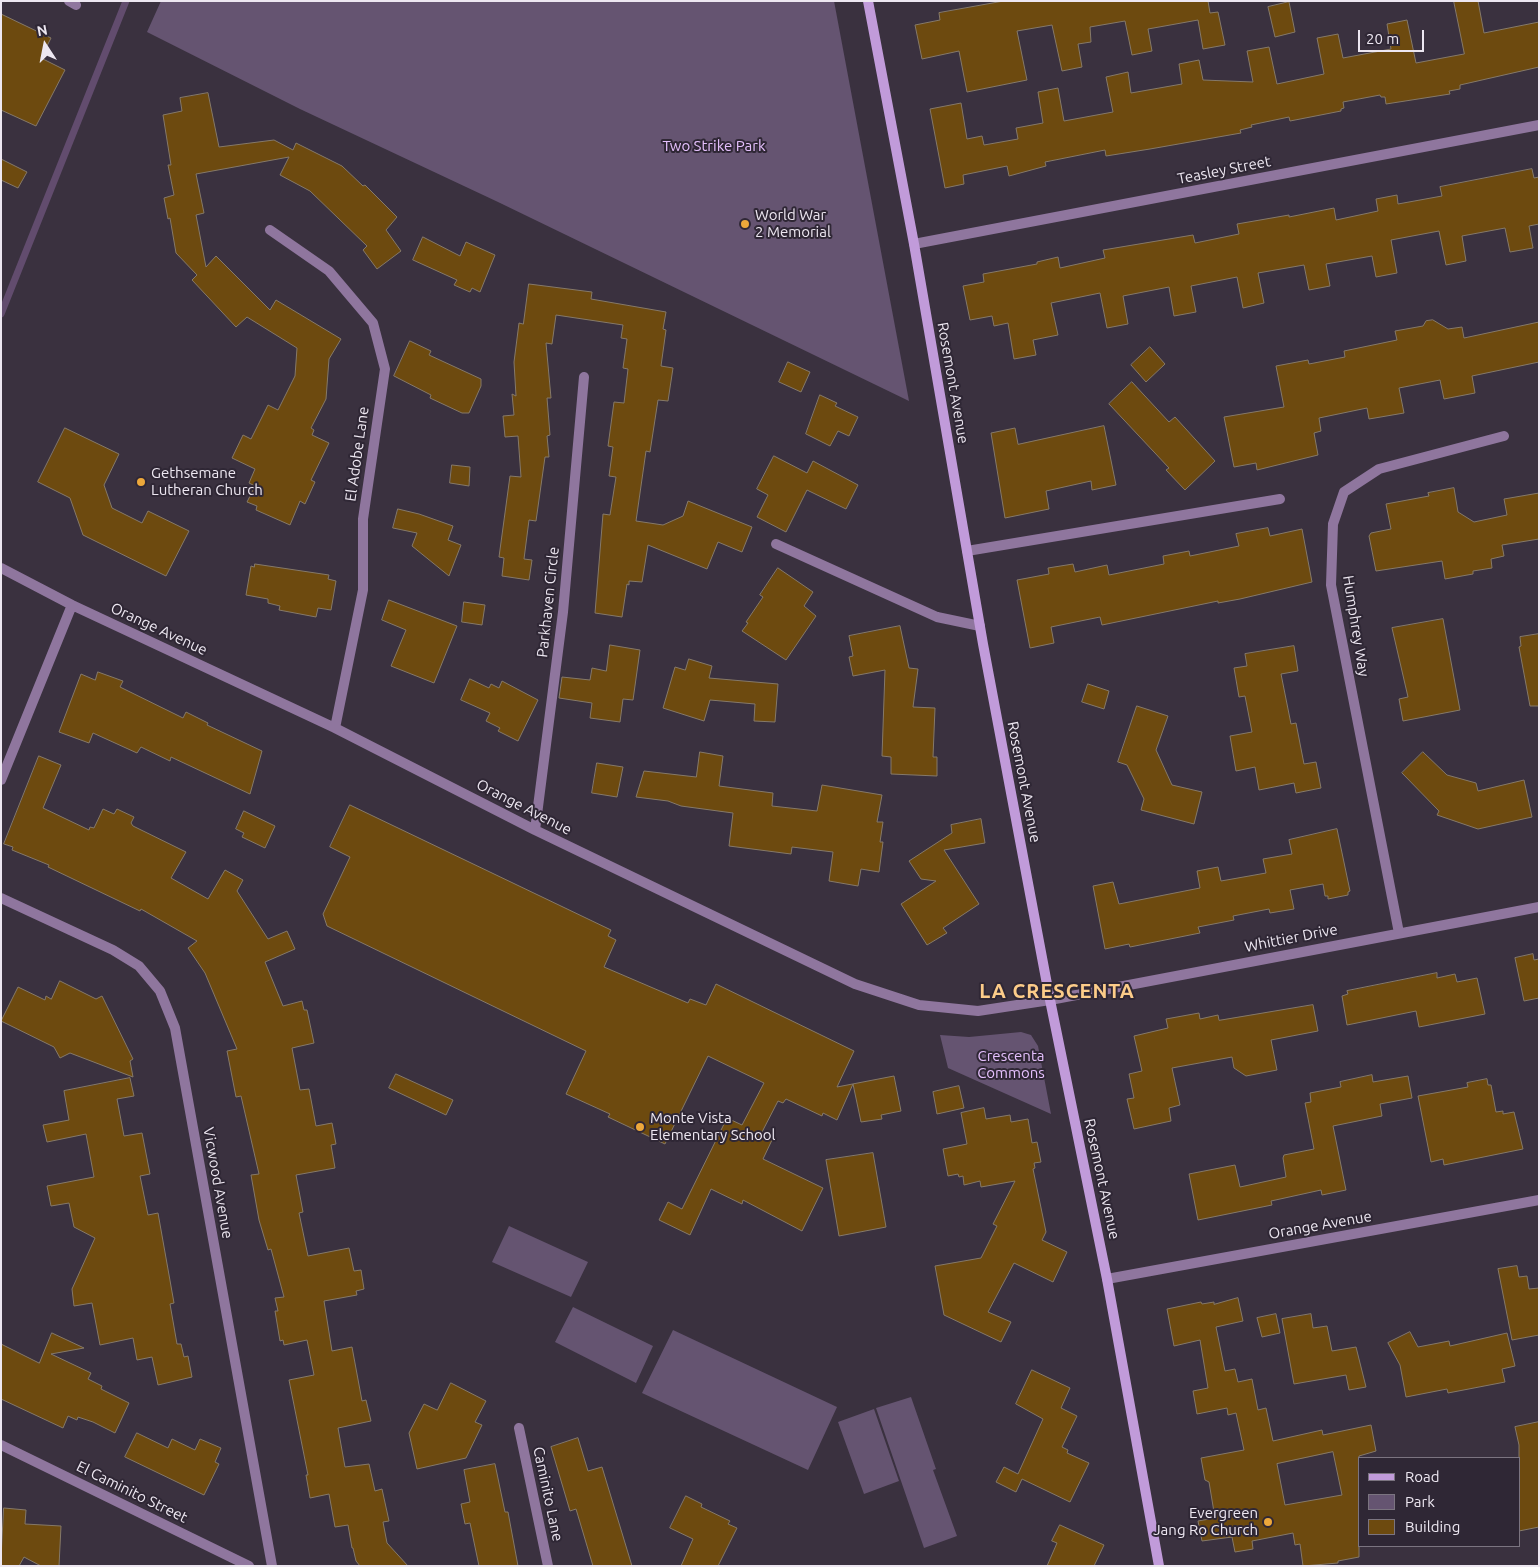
<!DOCTYPE html>
<style>
body{margin:0}
#map{position:relative;width:1540px;height:1567px;overflow:hidden;background:#3a313f;font-family:Ubuntu,sans-serif}
canvas{display:block}
.frame{position:absolute;inset:0;border:2px solid #ede7f1;pointer-events:none}
.legend{position:absolute;left:1358px;top:1457px;width:162px;height:90px;box-sizing:border-box;background:#2f2735;border:1px solid #7b7480;margin:0;padding:6px 9px;list-style:none;font-size:15px;color:#ede7f1}
.legend li{display:flex;align-items:center;gap:10px;height:25px}
.legend b{width:25px;border:1px solid #7b7480}
.north{position:absolute;left:20px;top:20px;width:50px;height:50px;-webkit-text-stroke:4px #2f2735;paint-order:stroke;rotate:349deg;font-size:14px;font-weight:700;line-height:20px;text-align:center;color:#ede7f1}
.north::after{content:'';display:block;margin:auto;width:18px;height:22px;background:#ede7f1;clip-path:polygon(50% 0,100% 100%,50% 72%,0 100%)}
.scale{position:absolute;left:1358px;top:30px;width:66px;height:22px;box-sizing:border-box;border:2px solid #ede7f1;border-top:0;padding-left:6px;font-size:15px;line-height:18px;white-space:nowrap;color:#ede7f1;-webkit-text-stroke:4px #2f2735;paint-order:stroke}
</style>
<div id="map">
<canvas width="1540" height="1567"></canvas>
<div class="frame"></div>
<ul class="legend">
<li><b style="height:6px;background:#c19bda"></b>Road</li>
<li><b style="height:14px;background:#655471"></b>Park</li>
<li><b style="height:14px;background:#6d4a0f"></b>Building</li>
</ul>
<div class="north">N</div>
<div class="scale">20 m</div>
</div>
<script>
const ctx = document.querySelector('canvas').getContext('2d');
ctx.lineJoin = 'round';
function fillPath(path, color) {
  ctx.fillStyle = color;
  ctx.fill(path, 'evenodd');
}
function stroke(path, color, width, dash) {
  ctx.strokeStyle = color;
  ctx.lineWidth = width;
  ctx.lineCap = dash ? 'butt' : 'round';
  ctx.setLineDash(dash || []);
  ctx.stroke(path);
}
function write(font, color, halo, rows, align = 'center') {
  ctx.font = font + ' Ubuntu,sans-serif';
  ctx.lineWidth = 4;
  ctx.setLineDash([]);
  ctx.textBaseline = 'middle';
  ctx.strokeStyle = halo;
  ctx.fillStyle = color;
  for (const [text, x, y, turn = 0] of rows) {
    ctx.save();
    ctx.translate(x, y);
    ctx.rotate((+turn || 0) * Math.PI / 180);
    ctx.textAlign = isNaN(turn) ? turn : align;
    if (halo) ctx.strokeText(text, 0, 0);
    ctx.fillText(text, 0, 0);
    ctx.restore();
  }
}
const green = new Path2D(`
 M161 1H834L909 401 498 202 300 109 147 32Z
 M1021 1032 1031 1035 1038 1046 1051 1114 948 1068 940 1035 969 1037Z
 M509 1226 588 1262 571 1297 492 1262Z
 M573 1307 653 1346 636 1383 555 1342Z
 M673 1330 837 1407 808 1470 642 1393Z
 M911 1397 936 1469 933 1470 957 1536 924 1548 876 1408Z
 M874 1409 899 1481 864 1494 838 1422Z`);
const stream = new Path2D(`
 M1 314 126 1`);
const building = new Path2D(`
 M1004 1H1208L1210 13 1218 12 1225 45 1203 49 1198 20 1148 29 1152 51 1132 55 1125 21 1090 27 1091 42 1078 44 1082 67 1062 71 1052 25 1017 31 1027 80 967 92 959 51 922 59 915 25 940 20 939 13Z
 M1454 1H1478L1484 33 1539 22V67L1460 85V89L1449 91 1450 94 1386 104 1385 97H1381L1380 95 1343 102 1344 108 1341 109V111L1290 121 1289 117 1251 125 1252 127 1240 130 1241 133 1150 149 1106 156 1105 150 1045 162 1046 166 1009 176 1007 166 963 175 964 184 945 188 930 109 961 103 967 139 982 136 984 145 1018 139 1016 128 1043 123 1038 92 1058 88 1064 121 1113 112 1106 77 1128 72 1131 93 1182 84 1179 64 1199 60 1203 80 1253 82 1247 51 1269 47 1277 84 1324 74 1317 38 1338 34 1343 58 1391 49 1387 24 1407 20 1416 63 1464 54Z
 M1289 2 1295 32 1275 37 1268 7Z
 M1 14 51 38 41 58 65 70 36 126 1 110Z
 M208 93 219 147 274 140 293 150 296 143 342 166 363 186 365 185 397 217 386 230 401 251 377 269 363 250 367 246 310 191 280 175 289 157 196 174 204 213 196 215 206 267 216 256 270 310 276 300 341 339 329 359 326 399 311 428 314 430 312 435 329 443 311 480 315 482 305 504 300 501 290 525 256 510 257 506 247 502 255 486 249 483 255 469 232 458 243 435 251 439 268 405 278 410 295 376 297 348 247 317 236 327 192 280 197 275 176 253 170 218 168 219 164 198 174 195 168 165H171L163 115 182 111 180 98Z
 M1 159 27 172 18 188 1 180Z
 M1532 169 1534 178 1539 177V224L1529 226 1533 248 1510 252 1505 228 1462 236 1466 261 1446 265 1439 231 1391 240 1397 273 1376 277 1372 256 1326 264 1330 286 1309 290 1304 265 1258 273 1264 303 1243 308 1237 277 1191 286 1196 312 1174 316 1169 287 1123 296 1128 324 1107 328 1100 293 1051 303 1058 335 1033 340 1036 355 1014 359 1008 323 994 326 992 316 970 320 963 286 984 282 983 274 1037 264V262L1058 257 1060 268 1105 258 1103 250 1193 235 1195 243 1239 234 1237 224 1289 215V217L1334 208 1336 220 1378 211 1376 199 1397 195 1398 204 1442 196 1440 187Z
 M423 237 460 256 466 242 495 255 480 292 472 288 470 292 454 285 457 280 413 260Z
 M529 284 592 292 591 299 666 312 663 329 666 330 661 366 673 368 668 401 658 400 650 452 646 451 636 521 663 525 683 516 688 501 752 527 742 552 718 542 707 569 648 545 642 582 629 581V585L627 584 622 617 595 613 603 514 610 515 616 477 609 476 613 447 608 446 614 402 624 403 628 369 623 368 627 339 621 338 623 325 556 315 552 344 546 343 551 398H547L550 435 547 436 549 457H545L536 521 529 520 524 559 532 560 529 580 502 576 504 558 499 557 510 476 521 477 518 436 505 437 503 416 514 415 512 394 516 396 514 362 519 323 523 324Z
 M1433 320 1448 329 1462 327 1464 338 1539 322V362L1472 376 1475 393 1444 399 1440 380 1399 388 1404 413 1369 419 1367 408 1319 418 1321 431 1314 433 1318 455 1257 470 1256 463 1234 467 1224 417 1284 407 1276 366 1308 360 1309 364 1345 357 1344 351 1397 340 1395 331 1423 326 1426 321Z
 M410 341 431 351 429 355 481 379V386L469 413H462L430 398 431 395 394 376Z
 M1150 347 1165 364 1146 382 1131 365Z
 M788 362 810 372 801 392 779 382Z
 M1132 382 1169 422 1175 417 1215 461 1185 490 1166 470 1169 468 1109 404Z
 M820 395 837 403 835 406 858 417 849 436 838 431 830 446 806 434Z
 M1104 426 1116 485 1092 490 1091 481 1046 491 1049 509 1005 518 991 433 1015 428 1018 444Z
 M65 428 119 454 104 485 112 508 142 523 148 511 189 531 166 576 83 535 70 498 38 482Z
 M774 456 807 473 813 461 858 485 846 509 807 490 786 532 757 517 768 495 757 489Z
 M452 465 470 467 469 486 450 483Z
 M1454 488 1458 512 1474 522 1507 515 1504 499 1539 493V539L1502 545 1504 556 1491 559 1492 568 1473 571V574L1445 579 1442 561 1376 571 1369 536 1371 533 1391 529 1386 504 1429 496 1428 493Z
 M398 509 419 514 453 526 448 540 461 545 449 576 412 546 417 533 393 528Z
 M1268 528 1270 536 1302 529 1312 582 1240 599 1218 603V601L1102 625 1100 617 1051 627 1054 643 1030 648 1017 580 1049 574 1048 568 1073 564 1075 572 1107 565 1109 575 1164 564 1163 556 1189 551 1190 556 1239 546 1236 534Z
 M255 564 329 575 328 579 336 581 331 610 318 608 316 617 279 610 280 606 268 603V599L246 595 251 566 254 567Z
 M778 568 813 592 804 606 816 616 786 660 742 631 748 623 746 622 763 597 760 595Z
 M389 600 457 626 434 683 391 666 406 630 382 620Z
 M464 602 485 605 482 625 462 622Z
 M1443 619 1460 710 1403 721 1399 699 1408 697 1392 628Z
 M900 626 909 668 918 669 913 707 935 708 933 757H937V776L891 774V757L882 756 885 670 853 676 849 657 853 656 849 636Z
 M1539 634V706H1530L1519 647 1521 646 1520 637Z
 M610 645 640 650 633 700 623 699 620 722 590 718 592 703 559 698 562 677 590 680 592 668 606 671Z
 M1294 646 1298 671 1281 674 1291 724 1296 723 1304 764 1316 762 1321 788 1296 793 1294 783 1259 790 1255 767 1236 771 1230 736 1252 732 1245 696 1239 697 1234 668 1247 666 1245 654Z
 M689 659 712 666 709 678 778 684 775 722 754 721 755 704 710 700 704 721 663 708 675 667 685 670Z
 M98 672 123 681 120 687 183 718 186 712 208 723 207 725 262 751 250 794 171 757 170 761 141 747 137 753 93 733 89 743 59 732 81 674 95 680Z
 M470 679 489 688 491 684 499 688 502 681 538 700 518 741 498 731 500 728 486 721 490 713 461 700Z
 M1088 684 1109 691 1104 709 1082 702Z
 M1137 706 1168 716 1156 750 1172 785 1202 792 1194 824 1141 810 1144 799 1127 765 1118 762Z
 M700 752 723 756 719 786 773 793 772 806 817 811 822 785 882 795 877 822H883L880 842H883L879 872 861 869 858 886 829 881 833 852 792 847 791 854 729 846 733 813 681 806 668 801 636 797 644 771 696 777Z
 M1423 752 1447 775 1476 783 1478 791 1524 780 1532 817 1478 829 1437 815 1439 811 1402 773Z
 M39 756 61 765 43 808 89 830 90 827 94 828 103 809 114 814 117 809 134 817 131 823 133 826 186 852 171 878 208 899 225 870 243 880 237 891 268 939 287 931 295 949 265 962 283 1006 302 1001 304 1010H307L314 1043 292 1048 300 1090 309 1089 316 1126 332 1123 336 1144 331 1145 335 1168 296 1175 303 1212 299 1213 308 1256 349 1248 354 1271 361 1270 364 1289 356 1291 357 1295 324 1301 332 1351 352 1347 362 1401 366 1400 371 1421 338 1428 345 1467 369 1464 375 1491 382 1489 389 1521 383 1522 387 1543 408 1566H360L356 1561 353 1548H352L348 1525 335 1527 329 1494 310 1498 306 1475H308L289 1380 314 1375 307 1340 284 1345 283 1340 280 1341 275 1311H278L275 1298 284 1297 271 1249 268 1250 259 1220 251 1175 259 1174 241 1096 236 1097 227 1051 237 1049 205 973 188 948 197 941 141 909 140 911 48 867 49 865 12 850 13 847 4 844Z
 M597 763 623 767 617 797 592 793Z
 M350 805 611 930 608 936 616 940 604 967 688 1003 690 999 706 1005 716 984 854 1051 837 1087 894 1076 901 1111 881 1115 882 1119 861 1122 853 1084 837 1120 823 1113 822 1116 786 1099 783 1103 778 1101 761 1134 772 1140 763 1159 823 1188 802 1231 743 1200 742 1204 711 1189 690 1235 659 1220 668 1202 682 1209 727 1118 742 1125 764 1083 708 1056 665 1144 608 1117 610 1114 566 1094 586 1051 327 926 323 914 350 857 330 847Z
 M244 811 275 826 265 848 242 837 244 833 236 829Z
 M981 819 985 843 944 850 979 904 943 928 947 933 927 945 901 904 936 881 921 879 909 861 952 833 951 825Z
 M1337 829 1350 891 1348 892V895L1328 899V896H1325L1323 884 1290 890 1294 909 1270 913 1269 909 1233 916 1234 920 1198 927 1200 933 1130 947 1129 944 1105 949 1093 886 1113 882 1119 904 1200 888 1197 871 1218 867 1221 881 1266 873 1263 859 1292 854 1289 840Z
 M1533 954 1534 960 1539 959V998L1524 1001 1515 958Z
 M1437 973V978L1455 974 1457 982 1477 978 1485 1014 1419 1027 1416 1011 1347 1025 1342 996 1348 994 1347 991Z
 M60 981 96 999 102 996 133 1059 130 1061 133 1077 70 1053 60 1058 54 1047 1 1021 18 987 45 1000 46 996 51 999Z
 M1313 1005 1318 1031 1271 1040 1277 1070 1246 1076 1234 1068 1232 1057 1172 1068 1180 1105 1169 1108 1171 1121 1134 1129 1127 1099 1134 1098 1129 1074 1142 1071 1134 1036 1168 1028 1166 1019 1199 1013 1200 1019 1218 1015 1219 1020Z
 M396 1074 453 1100 446 1115 389 1088Z
 M1372 1075 1373 1082 1408 1076 1412 1098 1380 1104 1382 1116 1333 1126 1346 1190 1322 1195 1321 1190 1271 1201 1272 1205 1198 1220 1189 1174 1235 1165 1240 1187 1286 1177 1283 1158 1284 1155 1314 1149 1305 1103 1311 1102 1310 1093 1341 1087 1340 1082Z
 M130 1078 134 1096 117 1099 124 1136 142 1133 150 1174 140 1176 148 1215 158 1213 174 1303 170 1304 177 1344H181L184 1357 188 1356 192 1377 158 1385 152 1357 137 1360 133 1338 100 1345 92 1303 74 1306 72 1289 95 1238 74 1227 69 1203 51 1206 47 1186 94 1177 86 1134 47 1142 43 1125 69 1120 64 1091Z
 M1487 1079 1488 1085H1491L1496 1112 1503 1111V1114L1514 1112 1523 1149 1444 1165 1443 1159 1431 1162 1418 1096 1468 1087 1467 1083Z
 M959 1086 964 1108 937 1114 933 1092Z
 M984 1108 986 1119 1010 1115 1011 1122 1028 1119 1032 1143 1037 1142 1041 1162 1034 1163 1035 1168 1033 1169 1046 1232 1042 1240 1067 1252 1053 1282 1014 1263 988 1312 1011 1322 1001 1342 944 1315 935 1266 981 1258 997 1226 993 1224 1015 1181 981 1187 980 1181 964 1185 963 1176 959 1177 958 1174 948 1176 943 1149 967 1144 961 1113Z
 M873 1153 886 1227 839 1236 826 1160Z
 M1517 1266 1519 1277 1527 1276 1529 1289 1539 1288V1335L1512 1340 1498 1269Z
 M1238 1298 1243 1321 1216 1327 1225 1371 1235 1369 1238 1382 1252 1379 1258 1410 1266 1408 1273 1441 1322 1430 1323 1435 1371 1425 1376 1451 1359 1456V1557L1338 1561V1563L1303 1566 1300 1544 1295 1545 1293 1533 1252 1541 1253 1549 1235 1552 1232 1537 1202 1541 1198 1521 1215 1518 1209 1482 1205 1480 1201 1458 1244 1450 1236 1413 1228 1415 1227 1408 1197 1414 1193 1391 1208 1388 1200 1340 1174 1346 1167 1309 1201 1302 1202 1304 1214 1302V1304ZM1333 1452 1342 1495 1285 1505 1277 1464Z
 M1276 1314 1280 1333 1262 1337 1257 1318Z
 M1311 1314 1313 1328 1327 1326 1332 1351 1356 1347 1366 1387 1349 1390 1346 1375 1294 1384 1282 1319Z
 M1410 1332 1418 1347 1449 1341 1450 1346 1507 1333 1515 1366 1502 1369 1505 1382 1448 1393 1447 1389 1406 1397 1400 1365 1388 1343Z
 M52 1333 84 1348 51 1354 91 1373 88 1379 102 1386 101 1389 129 1403 115 1433 93 1422 78 1417 77 1420 68 1416 63 1428 1 1399V1344L39 1363Z
 M1032 1370 1070 1388 1061 1408 1077 1416 1062 1447 1068 1450 1067 1453 1089 1463 1070 1502 1022 1479 1016 1492 996 1482 1004 1467 1018 1474 1043 1419 1016 1404Z
 M451 1383 486 1401 475 1422 482 1425 466 1458 417 1469 409 1433 424 1404 437 1410Z
 M1539 1422V1527L1519 1531V1445L1515 1427Z
 M137 1433 168 1448 172 1439 195 1450 200 1439 221 1448 215 1462 219 1464 204 1495 125 1457Z
 M578 1438 588 1471 602 1467 632 1566H593L576 1509 570 1511 551 1447Z
 M495 1464 505 1512H508L518 1566H479L470 1523 465 1524 461 1504 470 1502 464 1470Z
 M686 1496 702 1504 701 1507 730 1521 728 1524 737 1528 718 1566H681L693 1539 670 1528Z
 M4 1508 26 1510 25 1524 61 1526 59 1566H41L24 1557 19 1566H1Z
 M1060 1525 1104 1545 1094 1566H1047L1057 1543 1052 1541Z`);
const lane = new Path2D(`
 M776 544 937 617 980 626
 M967 551 1280 499`);
const street = new Path2D(`
 M69 1 76 5
 M270 230 329 271 373 323 385 369 363 519V590L335 728
 M914 244 1539 125
 M1 568 72 605 335 728 535 830 855 984 919 1005 978 1011 1050 1000 1539 907
 M1 780 72 605
 M535 830 563 612 584 377
 M1 898 113 950 139 966 160 991 175 1028 272 1566
 M1399 933 1331 585 1333 524 1344 492 1379 469 1504 436
 M1107 1279 1539 1200
 M519 1428 548 1566
 M1 1445 249 1566`);
const secondary = new Path2D(`
 M868 1 914 244 983 644 1050 1000 1107 1279 1159 1566`);
const markers = [
 [745,224,5,"#eda83b"],
 [141,482,5,"#eda83b"],
 [640,1127,5,"#eda83b"],
 [1268,1522,5,"#eda83b"]
];
const parkNames = [
 ["Two Strike Park",714,146],
 ["Crescenta",1011,1056],
 ["Commons",1011,1073]
];
const streetNames = [
 ["Teasley Street",1224,170,-11],
 ["Rosemont Avenue",953,383,80],
 ["El Adobe Lane",357,454,-82],
 ["Parkhaven Circle",548,602,-84],
 ["Humphrey Way",1356,626,81],
 ["Orange Avenue",159,629,25],
 ["Rosemont Avenue",1024,782,79],
 ["Orange Avenue",524,807,27],
 ["Whittier Drive",1291,938,-11],
 ["Rosemont Avenue",1102,1179,78],
 ["Vicwood Avenue",218,1183,80],
 ["Orange Avenue",1320,1225,-10],
 ["El Caminito Street",132,1492,26],
 ["Caminito Lane",548,1494,78]
];
const poiNames = [
 ["World War",755,215],
 ["2 Memorial",755,232],
 ["Gethsemane",151,473],
 ["Lutheran Church",151,490],
 ["Monte Vista",650,1118],
 ["Elementary School",650,1135],
 ["Evergreen",1258,1513,"right"],
 ["Jang Ro Church",1258,1530,"right"]
];
const districtNames = [
 ["LA CRESCENTA",1057,991]
];
fillPath(green, '#655471');
stroke(stream, '#624c6e', 7);
fillPath(building, '#6d4a0f');
stroke(building, '#857969', 1);
stroke(lane, '#8f769e', 10);
stroke(street, '#8f769e', 10);
stroke(secondary, '#c19bda', 10);
for (const [x, y, r, color] of markers) {
  const dot = new Path2D();
  dot.arc(x, y, r, 0, 2 * Math.PI);
  ctx.fillStyle = color;
  ctx.fill(dot);
  stroke(dot, '#2f2735', 2);
}
write('15px', '#e5c0fd', '#2f2735', parkNames);
write('15px', '#ede7f1', '#2f2735', streetNames);
write('15px', '#ede7f1', '#2f2735', poiNames, 'left');
ctx.letterSpacing = '1px';
write('bold 20px', '#fccc89', '#2f2735', districtNames);
ctx.letterSpacing = '0px';
</script>
